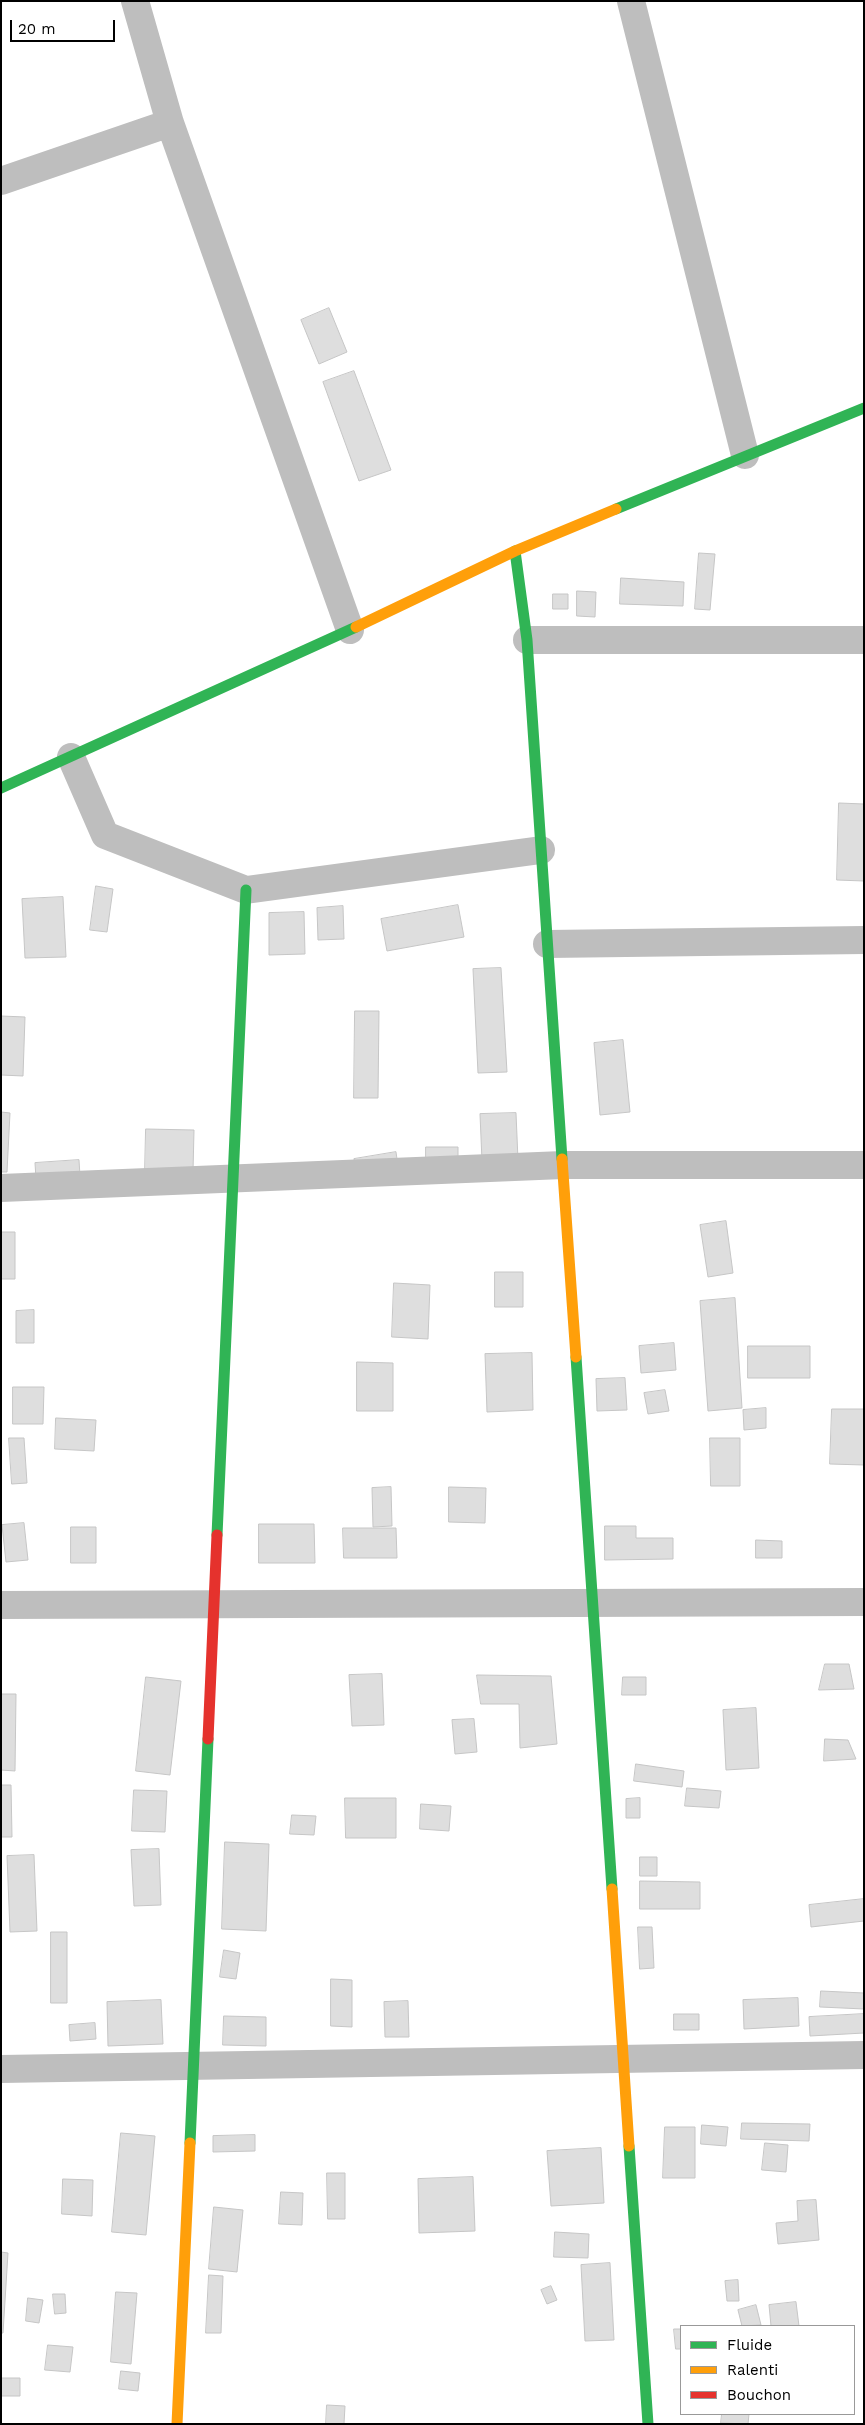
<!DOCTYPE html>
<style>
body{margin:0}
#map{position:relative;width:865px;height:2425px;overflow:hidden;background:#fff;font-family:"Work Sans",sans-serif}
canvas{display:block}
.frame{position:absolute;inset:0;border:2px solid #000;pointer-events:none}
.legend{position:absolute;left:680px;top:2325px;width:175px;height:90px;box-sizing:border-box;background:#fff;border:1px solid #999;margin:0;padding:6px 9px;list-style:none;font-size:15px;color:#000}
.legend li{display:flex;align-items:center;gap:10px;height:25px}
.legend b{width:25px;border:1px solid #999}
.scale{position:absolute;left:10px;top:20px;width:105px;height:22px;box-sizing:border-box;border:2px solid #000;border-top:0;padding-left:6px;font-size:15px;line-height:18px;white-space:nowrap;color:#000;-webkit-text-stroke:4px #fff;paint-order:stroke}
</style>
<div id="map">
<canvas width="865" height="2425"></canvas>
<div class="frame"></div>
<ul class="legend">
<li><b style="height:6px;background:#30b455"></b>Fluide</li>
<li><b style="height:6px;background:#ff9f0a"></b>Ralenti</li>
<li><b style="height:6px;background:#e5322d"></b>Bouchon</li>
</ul>
<div class="scale">20 m</div>
</div>
<script>
const ctx = document.querySelector('canvas').getContext('2d');
ctx.lineJoin = 'round';
function fillPath(path, color) {
  ctx.fillStyle = color;
  ctx.fill(path, 'evenodd');
}
function stroke(path, color, width, dash) {
  ctx.strokeStyle = color;
  ctx.lineWidth = width;
  ctx.lineCap = dash ? 'butt' : 'round';
  ctx.setLineDash(dash || []);
  ctx.stroke(path);
}
const building = new Path2D(`
 M329 308 347 352 319 364 301 320Z
 M354 371 391 470 359 481 323 382Z
 M699 553 715 554 710 610 695 609Z
 M621 578 684 582 683 606 620 604Z
 M577 591 596 592 595 617 577 616Z
 M553 594H568V609H553Z
 M839 803 864 804V881L837 880Z
 M96 886 113 889 107 932 90 930Z
 M63 897 66 957 25 958 22 899Z
 M458 905 464 937 387 951 381 919Z
 M343 906 344 939 318 940 317 908Z
 M304 912 305 954 269 955V913Z
 M501 968 507 1072 478 1073 473 969Z
 M355 1011H379L378 1098H354Z
 M1 1016 25 1017 23 1076 1 1075Z
 M623 1040 630 1112 600 1115 594 1043Z
 M1 1112 10 1113 7 1172H1Z
 M516 1113 518 1160 482 1161 480 1114Z
 M146 1129 194 1130 193 1172 145 1171Z
 M426 1147H458V1165H426Z
 M396 1152 398 1166 356 1173 354 1159Z
 M79 1160 80 1176 36 1179 35 1163Z
 M726 1221 733 1273 708 1277 700 1225Z
 M1 1232H15V1279H1Z
 M495 1272H523V1307H495Z
 M394 1283 430 1285 428 1339 392 1337Z
 M735 1298 742 1408 708 1411 700 1301Z
 M34 1310V1343H16V1311Z
 M674 1343 676 1370 641 1373 639 1346Z
 M748 1346H810V1378H748Z
 M532 1353 533 1410 487 1412 485 1354Z
 M357 1362 393 1363V1411H357Z
 M625 1378 627 1410 597 1411 596 1379Z
 M13 1387H44L43 1424H13Z
 M665 1390 669 1411 648 1414 644 1393Z
 M766 1408V1428L744 1430 743 1410Z
 M832 1409H864V1465L830 1464Z
 M56 1418 96 1420 94 1451 55 1449Z
 M9 1438H24L27 1483 12 1484Z
 M710 1438H740V1486H711Z
 M391 1487 392 1526 373 1527 372 1488Z
 M449 1487 486 1488 485 1523 449 1522Z
 M24 1523 28 1560 6 1562 2 1525Z
 M259 1524H314L315 1563H259Z
 M605 1526H636V1538H673V1559L605 1560Z
 M71 1527H96V1563H71Z
 M343 1528H396L397 1558H344Z
 M756 1540 782 1541V1558H756Z
 M825 1664H849L854 1689 819 1690Z
 M382 1674 384 1725 352 1726 349 1675Z
 M477 1675 551 1676 557 1744 520 1748 519 1704H481Z
 M146 1677 181 1681 170 1775 136 1771Z
 M623 1677H646V1695H622Z
 M1 1694H16L15 1771 1 1770Z
 M756 1708 759 1768 726 1770 723 1710Z
 M474 1719 477 1752 455 1754 452 1720Z
 M825 1739 848 1740 856 1759 824 1761Z
 M636 1764 684 1771 682 1787 634 1781Z
 M1 1785H11L12 1837H1Z
 M687 1788 721 1791 719 1808 685 1806Z
 M134 1790 167 1791 165 1832 132 1831Z
 M345 1798H396V1838H346Z
 M640 1798V1818H626V1799Z
 M421 1804 451 1806 449 1831 420 1829Z
 M292 1815 316 1816 314 1835 290 1834Z
 M225 1842 269 1844 266 1931 222 1929Z
 M159 1849 161 1905 134 1906 131 1850Z
 M34 1855 37 1931 10 1932 7 1856Z
 M640 1857H657V1876H640Z
 M640 1881 700 1882V1909H640Z
 M864 1899V1921L811 1927 809 1905Z
 M638 1927H652L654 1968 640 1969Z
 M51 1932H67V2003H51Z
 M224 1950 240 1953 236 1979 220 1977Z
 M331 1979 352 1980V2027L331 2026Z
 M821 1991 864 1993V2009L820 2007Z
 M798 1998 799 2026 744 2029 743 2000Z
 M161 2000 163 2044 108 2046 107 2002Z
 M408 2001 409 2037H385L384 2002Z
 M674 2014H699V2030H674Z
 M864 2014V2033L810 2036 809 2017Z
 M224 2016 266 2017V2046L223 2045Z
 M95 2023 96 2039 70 2041 69 2025Z
 M742 2123 810 2124 809 2141 741 2139Z
 M702 2125 728 2127 726 2146 701 2144Z
 M665 2127H695V2178H663Z
 M121 2133 155 2136 146 2235 112 2232Z
 M255 2135V2151L213 2152V2136Z
 M765 2143 788 2145 786 2172 762 2170Z
 M601 2148 604 2203 551 2206 547 2151Z
 M327 2173H345V2219H328Z
 M473 2177 475 2231 419 2233 418 2179Z
 M63 2179 93 2180 92 2216 62 2214Z
 M281 2192 303 2193 302 2225 279 2224Z
 M816 2200 819 2240 778 2244 776 2223 798 2221 797 2201Z
 M214 2207 243 2210 237 2272 209 2269Z
 M555 2232 589 2234 588 2258 554 2257Z
 M1 2252 8 2253 3 2333H1Z
 M610 2263 614 2340 585 2341 581 2265Z
 M209 2275 223 2276 221 2333H206Z
 M738 2280 739 2301H727L725 2281Z
 M551 2286 557 2300 547 2304 541 2290Z
 M116 2292 137 2293 131 2364 111 2362Z
 M53 2294H65L66 2313 55 2314Z
 M28 2298 43 2300 39 2323 26 2321Z
 M796 2302 799 2326H771L769 2305Z
 M756 2305 761 2325 742 2326 738 2310Z
 M674 2329H681V2349H676Z
 M48 2345 73 2347 70 2372 45 2370Z
 M121 2371 140 2373 138 2391 119 2389Z
 M1 2378H20V2396H1Z
 M327 2405 345 2406 344 2424H326Z
 M722 2414H749L748 2424 721 2423Z`);
const street = new Path2D(`
 M135 1 170 123 350 630
 M631 1 745 455
 M1 181 170 123
 M527 640H864
 M71 757 105 835 246 890 541 850
 M547 944 864 940
 M1 1188 563 1165H864
 M1 1605 864 1602
 M1 2069 864 2055`);
const fast = new Path2D(`
 M616 509 864 408
 M515 551 527 640 562 1159
 M1 788 356 627
 M576 1357 612 1889
 M217 1535 246 890
 M190 2143 208 1739
 M629 2146 648 2424`);
const slow = new Path2D(`
 M356 627 515 551 616 509
 M562 1159 576 1357
 M612 1889 629 2146
 M177 2424 190 2143`);
const jam = new Path2D(`
 M208 1739 217 1535`);
fillPath(building, '#dedede');
stroke(building, '#c6c6c6', 1);
stroke(street, '#bebebe', 28);
stroke(fast, '#30b455', 11);
stroke(slow, '#ff9f0a', 11);
stroke(jam, '#e5322d', 11);
</script>
